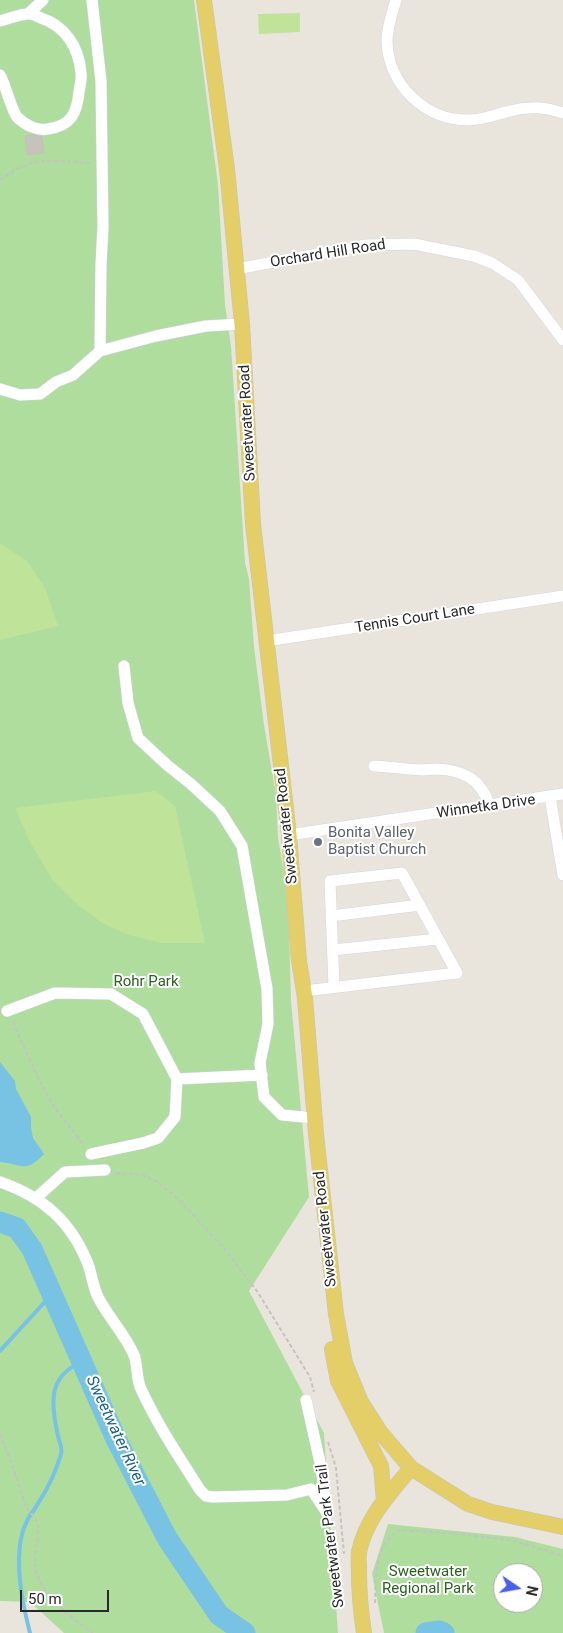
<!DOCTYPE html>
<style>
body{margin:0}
#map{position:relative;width:563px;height:1633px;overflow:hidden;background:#eae5dc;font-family:Roboto,sans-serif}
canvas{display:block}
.north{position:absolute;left:493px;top:1563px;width:50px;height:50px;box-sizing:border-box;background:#fff;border:1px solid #a9a9a9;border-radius:50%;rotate:102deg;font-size:14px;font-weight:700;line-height:20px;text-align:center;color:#292929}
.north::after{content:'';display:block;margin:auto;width:18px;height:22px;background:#495fea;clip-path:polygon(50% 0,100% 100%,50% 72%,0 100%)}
.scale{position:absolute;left:20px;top:1590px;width:89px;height:22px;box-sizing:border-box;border:2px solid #292929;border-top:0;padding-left:6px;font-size:15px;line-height:18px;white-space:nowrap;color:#292929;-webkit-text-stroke:4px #fff;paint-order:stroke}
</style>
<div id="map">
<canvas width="563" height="1633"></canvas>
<div class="north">N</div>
<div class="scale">50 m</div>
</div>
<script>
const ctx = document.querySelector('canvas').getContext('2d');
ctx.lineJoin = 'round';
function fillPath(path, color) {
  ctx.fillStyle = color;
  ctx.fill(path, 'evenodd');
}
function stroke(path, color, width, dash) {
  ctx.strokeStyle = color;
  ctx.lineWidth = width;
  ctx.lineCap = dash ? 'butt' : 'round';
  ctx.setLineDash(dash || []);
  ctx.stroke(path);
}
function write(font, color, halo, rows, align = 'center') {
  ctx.font = font + ' Roboto,sans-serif';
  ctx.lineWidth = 4;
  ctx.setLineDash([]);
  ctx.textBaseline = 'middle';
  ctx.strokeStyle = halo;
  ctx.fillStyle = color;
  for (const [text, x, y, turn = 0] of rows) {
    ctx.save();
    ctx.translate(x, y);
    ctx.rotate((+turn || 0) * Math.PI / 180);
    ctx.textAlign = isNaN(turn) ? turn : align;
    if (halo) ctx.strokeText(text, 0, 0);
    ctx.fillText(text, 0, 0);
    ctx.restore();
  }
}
const green = new Path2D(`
 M0 0H194L218 185 225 305 231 346 245 563 249 579 254 647 264 725 276 795 278 838 284 873 289 930 291 1001 309 1197 249 1291 324 1433 338 1633H64L30 1602 0 1601Z
 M388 1524 515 1537 563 1549V1633H384L372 1574ZM503 1573H533V1603H503Z`);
const pitch = new Path2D(`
 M300 13V32L259 34 258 14Z
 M0 543 27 561 45 588 58 626 0 640Z
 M156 791 175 806 205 943H162L129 935 102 923 76 903 52 879 30 842 15 808Z`);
const water = new Path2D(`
 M0 1062 15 1081 16 1089 31 1117V1128L33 1138 44 1154C25 1174 22 1164 0 1162Z`);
const stream = new Path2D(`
 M0 1351 52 1294
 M30 1633C22 1602 11 1551 27 1521 29 1516 34 1511 37 1505 47 1490 56 1472 61 1454 63 1448 59 1441 58 1436 51 1405 47 1376 82 1362`);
const river = new Path2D(`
 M0 1222 17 1228 32 1249 116 1439 167 1538 219 1615 245 1633
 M426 1633 439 1631 444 1633`);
const building = new Path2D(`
 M33 135 42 137 44 153 27 155 25 136Z`);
const path = new Path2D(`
 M0 180C33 155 52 161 90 163
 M13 1022 39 1080 55 1108 84 1145
 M116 1173 143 1175 156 1181 177 1198 224 1248 257 1291 310 1377 314 1392
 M0 1435C10 1458 18 1482 26 1507 29 1513 35 1516 37 1522 40 1534 35 1548 35 1561 34 1590 71 1618 93 1633
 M328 1442 336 1468 344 1554
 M375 1603C376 1583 374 1557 387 1541 391 1536 395 1533 399 1530L462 1534 515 1541 563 1556`);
const minor = new Path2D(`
 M92 0 101 81 103 227 101 265 100 351 156 336 206 326 242 324
 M396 0C392 13 387 27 387 41 388 85 426 121 469 120 484 120 496 114 510 111 527 106 546 107 563 113
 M29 13 43 0
 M0 21C9 19 21 13 30 14 33 14 37 16 41 18 65 26 79 47 81 73 82 79 80 86 79 92 77 113 71 126 48 129 37 131 25 125 17 117 11 109 6 86 0 75
 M236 269 366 245 414 244 474 256 492 263 518 280 563 340
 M0 389 20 395 40 394 56 382 73 375 100 351
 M266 641 563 596
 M124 666 128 703 138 738 167 765 191 784 220 811 242 846 267 989 268 1024 260 1063 264 1097 282 1115 315 1118
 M374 766C390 767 406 769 421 770 426 770 432 769 437 769 465 770 481 780 490 806
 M550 797 563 875
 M289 835 563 794
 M331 916 420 905
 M333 950 438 939
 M304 991 457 973 402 873 330 881 334 987
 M7 1011 55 993 111 994 143 1014 177 1079 262 1075
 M91 1154 143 1143 158 1138 175 1117 177 1079
 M0 1182C43 1197 71 1221 88 1264 92 1275 93 1287 98 1297 108 1317 125 1334 134 1355 138 1366 136 1379 141 1389 157 1424 179 1457 200 1490L206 1496 213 1497 287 1495 311 1489 327 1513 321 1467 306 1400
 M36 1198 65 1172 105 1170`);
const major = new Path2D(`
 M204 0 227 169 242 324 253 524 289 835 299 961 305 998 316 1134 336 1314 345 1363 361 1402 381 1433 411 1468 468 1504 492 1512 563 1527
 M332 1349 338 1381 381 1466 384 1501
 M364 1633C361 1613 359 1592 359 1572 359 1565 358 1559 359 1552 365 1520 390 1493 411 1468`);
const markers = [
 [318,842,5,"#6b7280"]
];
const streetNames = [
 ["Orchard Hill Road",328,254,-9],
 ["Sweetwater Road",248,423,-93],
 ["Tennis Court Lane",415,619,-9],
 ["Winnetka Drive",486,807,-8],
 ["Sweetwater Road",287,826,-96],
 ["Sweetwater Road",326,1229,-96],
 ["Sweetwater Park Trail",331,1536,-97]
];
const worshipNames = [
 ["Bonita Valley",328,833],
 ["Baptist Church",328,850]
];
const parkNames = [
 ["Rohr Park",146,982],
 ["Sweetwater",428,1572],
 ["Regional Park",428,1589]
];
const waterNames = [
 ["Sweetwater River",115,1431,65]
];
fillPath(green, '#afdd9d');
fillPath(pitch, '#c0e39a');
fillPath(water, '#78c2e4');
stroke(stream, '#78c2e4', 4);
stroke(river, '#78c2e4', 21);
fillPath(building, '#c6c3bb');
stroke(building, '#c5c1b6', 1);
stroke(minor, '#d2d4e1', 12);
stroke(major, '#c3c3c3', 16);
stroke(path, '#c3c3c3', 2, [4, 2.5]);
stroke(minor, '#fff', 11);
stroke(major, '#e4ce67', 15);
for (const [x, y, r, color] of markers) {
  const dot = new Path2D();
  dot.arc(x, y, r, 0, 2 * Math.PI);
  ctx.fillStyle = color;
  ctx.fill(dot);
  stroke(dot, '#fff', 2);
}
write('15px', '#292929', '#fff', streetNames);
write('15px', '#5b616d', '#fff', worshipNames, 'left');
write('15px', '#2a6020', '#fff', parkNames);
write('italic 16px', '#18608e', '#fff', waterNames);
</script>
